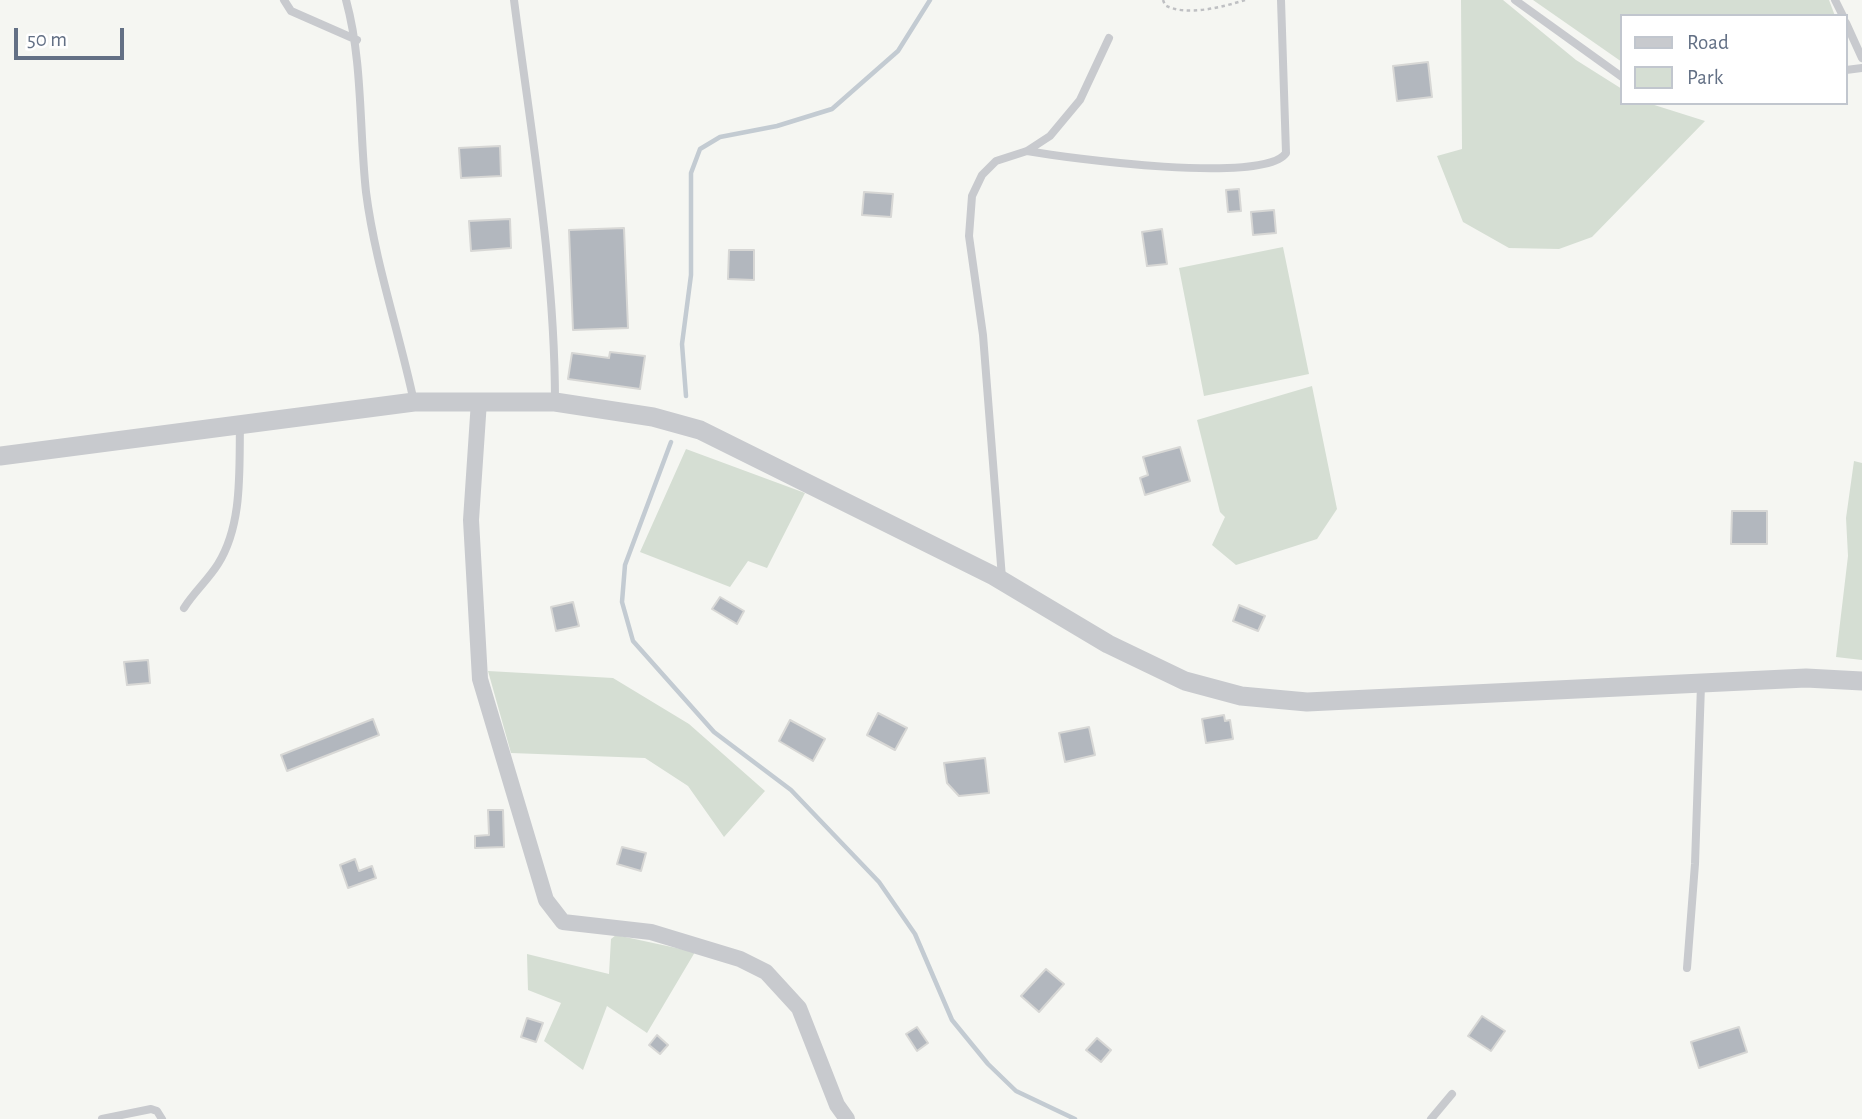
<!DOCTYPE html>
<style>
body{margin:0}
#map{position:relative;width:1862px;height:1119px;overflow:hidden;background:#f5f6f2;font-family:"Alegreya Sans",sans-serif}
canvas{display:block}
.legend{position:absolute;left:1620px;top:14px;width:228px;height:91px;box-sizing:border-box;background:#fff;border:2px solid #c1c6ce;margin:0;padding:9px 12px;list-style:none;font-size:21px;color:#637085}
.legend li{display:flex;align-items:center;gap:14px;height:35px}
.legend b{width:35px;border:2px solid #c1c6ce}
.scale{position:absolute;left:14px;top:28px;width:110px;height:32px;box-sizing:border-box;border:4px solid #637085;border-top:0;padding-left:9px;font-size:21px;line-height:24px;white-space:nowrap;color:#637085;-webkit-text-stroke:5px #fff;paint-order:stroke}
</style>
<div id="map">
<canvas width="1862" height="1119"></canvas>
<ul class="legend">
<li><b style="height:9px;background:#c8cace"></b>Road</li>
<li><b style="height:19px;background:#d5ded3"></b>Park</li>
</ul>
<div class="scale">50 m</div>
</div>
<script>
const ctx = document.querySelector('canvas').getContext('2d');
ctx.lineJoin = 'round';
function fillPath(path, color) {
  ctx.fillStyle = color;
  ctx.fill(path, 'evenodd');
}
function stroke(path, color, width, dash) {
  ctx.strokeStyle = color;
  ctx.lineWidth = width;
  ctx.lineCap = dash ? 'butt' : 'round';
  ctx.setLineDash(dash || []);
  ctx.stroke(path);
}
const green = new Path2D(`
 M1461 0H1503L1576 60 1622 89V103H1648L1705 121 1592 237 1559 249 1509 248 1463 222 1437 156 1462 149Z
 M1533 0H1829L1835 16H1622V62Z
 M1283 247 1309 374 1204 396 1179 268Z
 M1312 386 1337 509 1317 539 1236 565 1212 545 1225 517 1220 512 1197 420Z
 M686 449 805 493 767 568 748 561 730 587 640 552Z
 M1854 461 1862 463V660L1836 657 1848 556 1846 518Z
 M488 671 613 678 689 724 765 791 724 837 688 786 645 758 511 753Z
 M616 935 695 952 647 1033 607 1006 583 1070 544 1041 561 1003 528 990 527 954 609 974 611 939Z`);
const stream = new Path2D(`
 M686 396 682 344 691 275V173L700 149 720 137 777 126 832 109 898 51 930 0
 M671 442 625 565 622 602 633 641 714 732 791 790 879 882 915 934 952 1020 988 1064 1016 1091 1075 1119`);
const building = new Path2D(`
 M1428 62 1432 97 1397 101 1393 66Z
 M500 146 501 176 461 178 459 148Z
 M1239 189 1241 211 1228 212 1226 190Z
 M864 192 893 194 891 217 862 215Z
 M1274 210 1276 233 1253 235 1251 212Z
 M510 219 511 248 471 251 469 221Z
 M624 228 628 328 573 330 569 230Z
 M1162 229 1167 264 1147 266 1142 232Z
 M729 250H754V280L728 279Z
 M610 352 645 356 640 389 568 379 572 353 609 358Z
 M1180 447 1190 481 1145 495 1140 478 1148 475 1143 457Z
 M1732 511H1767V544H1731Z
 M720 597 744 611 737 624 712 609Z
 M573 602 579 626 556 631 551 607Z
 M1239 605 1265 616 1258 631 1233 621Z
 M148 660 150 683 127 685 124 662Z
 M878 713 907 728 895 750 867 735Z
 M1224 715 1225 721 1230 720 1233 739 1206 743 1202 719Z
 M373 719 379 735 287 771 281 755Z
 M790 720 825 739 813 761 779 741Z
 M1089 727 1095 755 1065 762 1059 733Z
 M985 758 989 793 959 796 947 783 944 763Z
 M488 810H503L504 847 475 848V836L489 835Z
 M622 847 646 853 641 871 617 864Z
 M355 859 359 871 372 866 376 878 348 888 340 865Z
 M1046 969 1064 984 1039 1012 1021 996Z
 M1482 1016 1505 1031 1491 1051 1468 1036Z
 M527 1018 543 1023 536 1042 521 1037Z
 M917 1027 928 1043 917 1051 906 1034Z
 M1739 1027 1747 1052 1699 1068 1691 1042Z
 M657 1035 668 1045 660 1054 649 1045Z
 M1097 1038 1111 1050 1101 1062 1086 1050Z`);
const path = new Path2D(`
 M1163 0 1165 5C1185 17 1223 7 1245 0`);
const service = new Path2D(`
 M284 0 291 11 357 40
 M346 0C363 62 359 128 366 192 375 263 399 331 414 402
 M514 0C531 133 555 268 555 402
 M1515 0 1622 77
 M1835 0 1843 16
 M1846 23 1862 58
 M1846 70 1862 68
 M1027 151C1067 158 1265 185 1286 153L1281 0
 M1002 578 983 335 969 236 972 196 982 175 996 161 1027 151 1050 136 1080 100 1109 38
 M184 608C194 592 208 580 218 564 243 524 239 470 240 424
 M1687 968 1695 864 1701 685
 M102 1119 151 1109 157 1111 162 1119
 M1431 1119 1452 1094`);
const minor = new Path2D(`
 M479 401 471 520 480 679 546 900 563 922 651 932 740 959 766 972 799 1008 837 1105 847 1119`);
const tertiary = new Path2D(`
 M0 456 414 402H555L653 417 700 430 994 576 1108 644 1185 681 1241 696 1307 702 1806 678 1862 681`);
fillPath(green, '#d5ded3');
stroke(stream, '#c3cbd2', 4.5);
fillPath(building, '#b2b7be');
stroke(building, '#d7d7d5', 2);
stroke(path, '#bfc0c3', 2.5, [3.5, 3.5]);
stroke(service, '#c8cace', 8);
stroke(minor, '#c8cace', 16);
stroke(tertiary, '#c8cace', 19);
</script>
